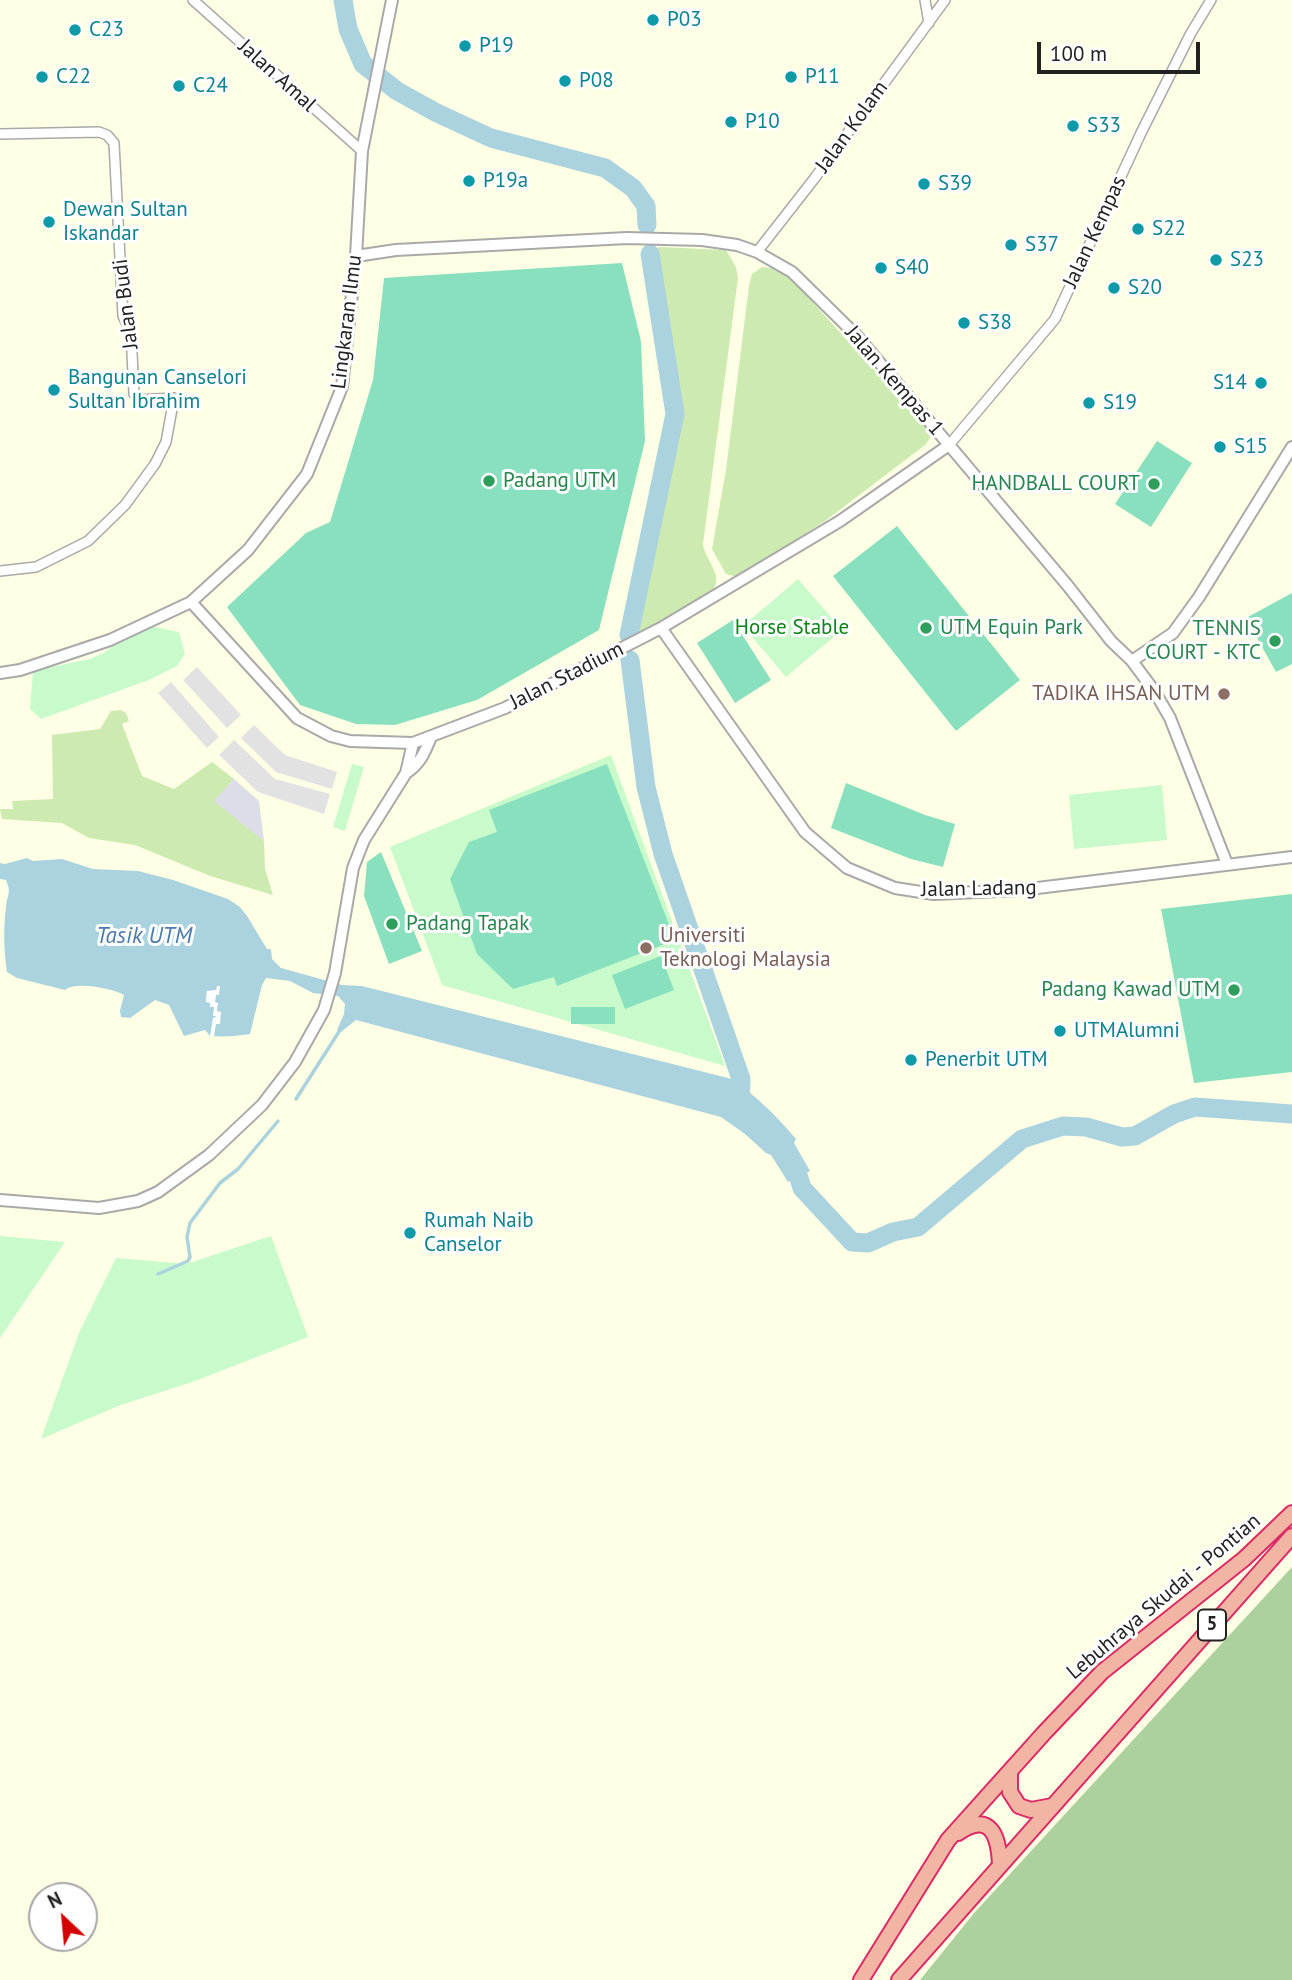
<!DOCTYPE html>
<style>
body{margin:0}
#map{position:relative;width:1292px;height:1980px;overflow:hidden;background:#f2efe9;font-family:"PT Sans",sans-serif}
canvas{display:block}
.north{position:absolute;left:28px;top:1882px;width:70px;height:70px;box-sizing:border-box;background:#fff;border:2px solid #a7a7a7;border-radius:50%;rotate:334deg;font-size:19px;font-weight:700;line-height:28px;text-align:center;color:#222}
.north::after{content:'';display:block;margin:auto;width:24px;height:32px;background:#d40000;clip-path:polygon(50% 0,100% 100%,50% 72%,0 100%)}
.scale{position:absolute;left:1037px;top:42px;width:163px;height:32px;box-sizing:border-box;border:4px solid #222;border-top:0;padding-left:9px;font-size:21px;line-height:24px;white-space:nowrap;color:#222;-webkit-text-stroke:5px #fff;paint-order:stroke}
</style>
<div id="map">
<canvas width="1292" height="1980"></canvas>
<div class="north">N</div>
<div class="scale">100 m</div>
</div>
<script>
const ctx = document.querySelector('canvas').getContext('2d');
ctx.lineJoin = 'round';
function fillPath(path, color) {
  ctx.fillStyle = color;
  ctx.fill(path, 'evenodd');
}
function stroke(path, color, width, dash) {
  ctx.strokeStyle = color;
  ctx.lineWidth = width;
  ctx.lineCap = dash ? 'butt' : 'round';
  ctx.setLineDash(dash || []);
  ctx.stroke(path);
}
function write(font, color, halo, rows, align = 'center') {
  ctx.font = font + ' "PT Sans",sans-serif';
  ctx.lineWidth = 6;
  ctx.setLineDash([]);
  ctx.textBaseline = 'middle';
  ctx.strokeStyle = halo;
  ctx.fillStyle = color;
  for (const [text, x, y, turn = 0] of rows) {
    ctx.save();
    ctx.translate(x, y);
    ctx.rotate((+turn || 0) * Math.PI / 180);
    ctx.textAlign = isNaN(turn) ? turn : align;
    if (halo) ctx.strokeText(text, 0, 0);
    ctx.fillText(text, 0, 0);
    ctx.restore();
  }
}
const education = new Path2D(`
 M0 0H1292V1980H0ZM42 1896H84V1938H42Z`);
const grass = new Path2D(`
 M659 247 726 250 736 267 738 278 703 544C705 561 725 575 712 591L633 638 680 412 654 254Z
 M762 267 778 269 795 283 930 431 931 437 925 445 825 521 737 577 726 574 712 549 726 470 749 286 752 274Z
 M121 710 126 713 129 721 122 724 142 776 174 789 212 762 234 779 215 801 264 841 265 869 273 895 210 876 135 845 89 838 62 823 2 819 0 809H13L12 801 53 799 52 735 100 729 111 711Z`);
const forest = new Path2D(`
 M1292 1567V1980H920L975 1912Z`);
const park = new Path2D(`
 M798 579 842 630 786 677 743 626Z
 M151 626 179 632 185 654 177 666 149 680 41 719 30 709 33 671 89 659 104 653 113 645Z
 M611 755 725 1066 442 985 390 847Z
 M352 764 364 767 345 831 333 827Z
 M1162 785 1167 840 1074 849 1069 795Z
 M0 1236 65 1242 0 1338Z
 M271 1236 308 1337 195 1381 118 1406 41 1439 79 1333 116 1258 186 1264Z`);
const pitch = new Path2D(`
 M622 263 641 341 645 441 599 630 477 700 395 725 356 724 300 705 227 607 306 533 330 522 373 380 384 278Z
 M1157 441 1192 463 1151 527 1115 504Z
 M897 526 1020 680 956 731 833 576Z
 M1292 593V664L1276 672 1246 618Z
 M733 620 771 680 735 703 697 643Z
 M607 764 675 940 557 986 554 977 513 989 477 954 450 879 469 842 497 832 489 810Z
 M846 783 925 815 955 824 943 867 911 859 831 828Z
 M381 852 422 951 389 964 364 896 367 862Z
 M1292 894V1072L1194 1083 1161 909Z
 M661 956 674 990 625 1009 612 975Z
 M571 1007H615V1024H571Z`);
const parking = new Path2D(`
 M197 667 241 715 227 728 183 680Z
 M171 682 219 737 207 748 158 693Z
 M254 725 285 755 337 772 332 789 276 772 241 738Z
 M234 740 275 779 330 794 324 814 258 792 219 755Z`);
const plaza = new Path2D(`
 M234 779 259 801 264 841 214 801Z`);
const water = new Path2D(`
 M27 858 33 861 62 859 93 869 138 871 173 880 228 899 240 907 247 916 267 949H271L272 959 281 968 342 985 362 986 732 1079C756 1096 776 1115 796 1139L794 1143 810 1171 788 1182 771 1155 766 1153 745 1134 721 1117 356 1020 341 1032 337 1030 344 1014 345 1004 338 996 313 993 290 981 266 978 262 985 250 1034C237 1036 224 1037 210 1036L205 1030 184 1036 169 1005 155 1000 130 1018 121 1017 120 1011 124 995C112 988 75 981 65 990L17 978 7 972C4 952 3 928 6 908 7 894 12 894 6 880L0 879V863L5 864Z`);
const pier = new Path2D(`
 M217 986H220L219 995H216L215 1002 218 1003 217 1011 221 1012 220 1024H216L214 1036H210L213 1018 217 1016H213L214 1007H210V1003L206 1002V998L207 991 216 990Z`);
const stream = new Path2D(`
 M296 1099 342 1027
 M158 1274 188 1261 190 1257 187 1237 190 1223 220 1183 238 1169 278 1121`);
const river = new Path2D(`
 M343 0 348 29 363 64 397 91 437 113 491 138 605 168 633 188 646 206 647 225
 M629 635 675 414 650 254
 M630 660 646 787 663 854 741 1079 740 1105 745 1110
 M788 1154 795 1165 802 1188 852 1242 868 1243 893 1232 918 1227 1022 1139 1063 1126 1086 1127 1122 1137 1135 1136 1174 1114 1195 1107 1292 1114`);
const minor = new Path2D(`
 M193 0 362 151
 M925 0 929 23
 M0 134 99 132 107 135 114 143 123 316 131 333 134 394 139 400 174 398 166 442 155 464 125 505 88 541 36 567 0 571
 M757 252 814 179 945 0
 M949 445 1055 319 1141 133 1191 33 1211 0`);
const tertiary = new Path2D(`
 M356 256 396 250 627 238 702 240 737 245 757 252 792 272 858 337 1068 586 1111 641 1132 661 1155 692 1170 718 1227 864
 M191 602 297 718 331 736 350 741 413 743 505 708 661 628 840 521 949 445
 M661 628 805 832 847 868 895 888 934 894 1021 890 1292 857
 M1132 661 1173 633 1199 597 1292 447
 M0 673 20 670 110 640 191 602 248 550 307 474 342 387 356 256 362 151 392 0
 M406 773C420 764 425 752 431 737
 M0 1200 99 1208 138 1201 158 1192 209 1155 262 1105 295 1062 324 1010 335 973 353 868 364 840 406 773 413 743`);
const trunk = new Path2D(`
 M1010 1771V1792L1019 1806 1031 1810 1052 1806
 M958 1833C991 1810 999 1837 1000 1866
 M861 1980 948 1840 1044 1733 1102 1672 1244 1559 1292 1513
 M899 1980 1292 1536`);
const markers = [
 [653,20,7,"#0f9aa8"],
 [75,30,7,"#0f9aa8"],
 [465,46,7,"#0f9aa8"],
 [42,77,7,"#0f9aa8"],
 [791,77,7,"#0f9aa8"],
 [565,81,7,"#0f9aa8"],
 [179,86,7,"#0f9aa8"],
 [731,122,7,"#0f9aa8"],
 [1073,126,7,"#0f9aa8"],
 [469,181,7,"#0f9aa8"],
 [924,184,7,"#0f9aa8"],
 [49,222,7,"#0f9aa8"],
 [1138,229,7,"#0f9aa8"],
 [1011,245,7,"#0f9aa8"],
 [1216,260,7,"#0f9aa8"],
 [881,268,7,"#0f9aa8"],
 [1114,288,7,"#0f9aa8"],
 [964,323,7,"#0f9aa8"],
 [1261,383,7,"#0f9aa8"],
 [54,390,7,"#0f9aa8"],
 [1089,403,7,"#0f9aa8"],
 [1220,447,7,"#0f9aa8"],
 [489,481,7,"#2e9e5b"],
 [1154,484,7,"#2e9e5b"],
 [926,628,7,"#2e9e5b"],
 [1275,641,7,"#2e9e5b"],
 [1224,694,7,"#8d6e63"],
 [392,924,7,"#2e9e5b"],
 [646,948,7,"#8d6e63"],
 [1234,990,7,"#2e9e5b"],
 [1060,1031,7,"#0f9aa8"],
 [911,1060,7,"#0f9aa8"],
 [410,1233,7,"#0f9aa8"]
];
const shields = [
 [1212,1625,28]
];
const shieldNames = [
 ["5",1212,1625]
];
const cultureNames = [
 ["P03",667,20],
 ["C23",89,30],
 ["P19",479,46],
 ["C22",56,77],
 ["P11",805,77],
 ["P08",579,81],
 ["C24",193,86],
 ["P10",745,122],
 ["S33",1087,126],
 ["P19a",483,181],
 ["S39",938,184],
 ["Dewan Sultan",63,210],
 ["Iskandar",63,234],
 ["S22",1152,229],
 ["S37",1025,245],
 ["S23",1230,260],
 ["S40",895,268],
 ["S20",1128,288],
 ["S38",978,323],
 ["Bangunan Canselori",68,378],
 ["Sultan Ibrahim",68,402],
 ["S14",1247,383,"right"],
 ["S19",1103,403],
 ["S15",1234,447],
 ["UTMAlumni",1074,1031],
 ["Penerbit UTM",925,1060],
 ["Rumah Naib",424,1221],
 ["Canselor",424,1245]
];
const streetNames = [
 ["Jalan Amal",277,76,42],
 ["Jalan Kolam",852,127,-54],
 ["Jalan Kempas",1095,232,-65],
 ["Jalan Budi",126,304,-97],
 ["Lingkaran Ilmu",347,322,-83],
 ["Jalan Kempas 1",894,381,49],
 ["Jalan Stadium",567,676,-27],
 ["Jalan Ladang",979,889,-1],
 ["Lebuhraya Skudai - Pontian",1164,1597,-40]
];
const leisureNames = [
 ["Padang UTM",503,481],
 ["HANDBALL COURT",1140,484,"right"],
 ["UTM Equin Park",940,628],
 ["TENNIS",1261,629,"right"],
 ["COURT - KTC",1261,653,"right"],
 ["Padang Tapak",406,924],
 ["Padang Kawad UTM",1220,990,"right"]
];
const parkNames = [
 ["Horse Stable",792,628]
];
const educationNames = [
 ["TADIKA IHSAN UTM",1210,694],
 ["Universiti",660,936,"left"],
 ["Teknologi Malaysia",660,960,"left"]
];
const waterNames = [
 ["Tasik UTM",144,936]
];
fillPath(education, '#ffffe5');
fillPath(grass, '#cdebb0');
fillPath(forest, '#add19e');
fillPath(park, '#c8facc');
fillPath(pitch, '#88e0be');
fillPath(parking, '#e2e2e2');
fillPath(plaza, '#dddde8');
fillPath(water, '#aad3df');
fillPath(pier, '#fff');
stroke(stream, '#aad3df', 3.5);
stroke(river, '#aad3df', 19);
stroke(minor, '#a9a9a9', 12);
stroke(tertiary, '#a9a9a9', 14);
stroke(trunk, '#dc2a67', 18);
stroke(minor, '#fff', 9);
stroke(tertiary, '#fff', 10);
stroke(trunk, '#f2b4a3', 14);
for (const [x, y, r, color] of markers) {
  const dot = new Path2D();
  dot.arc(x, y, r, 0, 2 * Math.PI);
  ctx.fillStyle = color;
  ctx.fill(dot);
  stroke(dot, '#fff', 2.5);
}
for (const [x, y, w] of shields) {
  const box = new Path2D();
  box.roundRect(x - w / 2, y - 15.5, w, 31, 5);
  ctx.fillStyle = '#fff';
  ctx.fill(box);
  stroke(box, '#222', 2);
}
write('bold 19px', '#222', null, shieldNames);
write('21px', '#0d838f', '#fff', cultureNames, 'left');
write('21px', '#222', '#fff', streetNames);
write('21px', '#27864d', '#fff', leisureNames, 'left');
write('21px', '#0c8416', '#fff', parkNames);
write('21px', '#785e54', '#fff', educationNames, 'right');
write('italic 23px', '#4a7aab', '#fff', waterNames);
</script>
